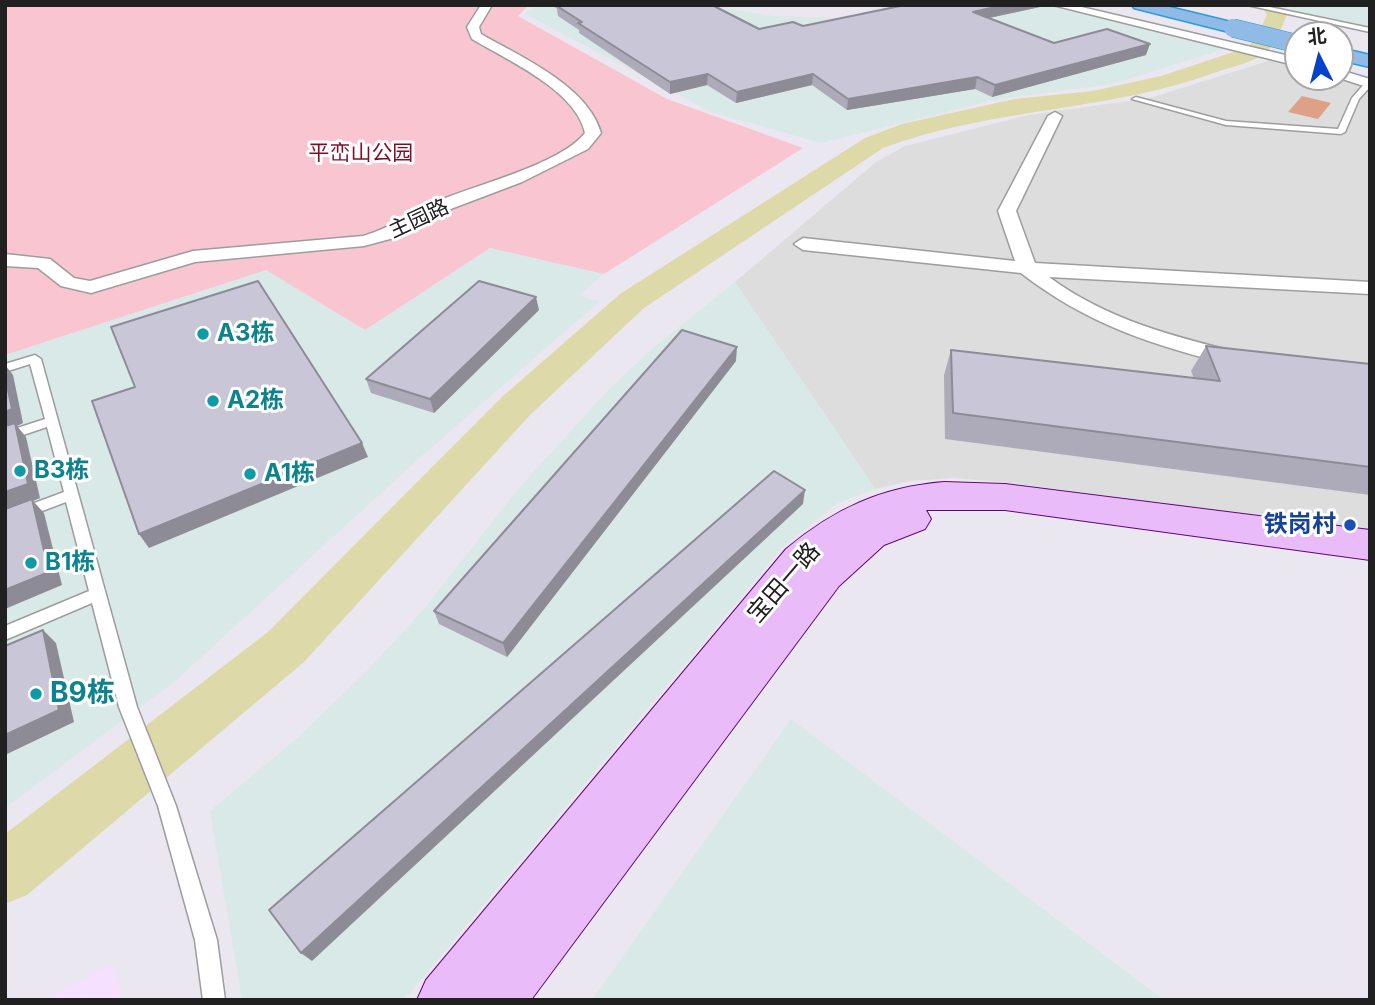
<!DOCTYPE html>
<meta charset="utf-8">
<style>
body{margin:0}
#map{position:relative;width:1375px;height:1005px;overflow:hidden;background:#eae7f0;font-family:Inter,"Noto Sans SC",sans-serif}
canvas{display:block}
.frame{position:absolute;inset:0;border:7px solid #202020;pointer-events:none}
.north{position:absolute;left:1284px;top:21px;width:70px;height:70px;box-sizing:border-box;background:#fff;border:2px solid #a6a6a6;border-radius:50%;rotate:354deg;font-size:19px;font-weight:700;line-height:28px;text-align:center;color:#202020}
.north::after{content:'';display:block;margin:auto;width:24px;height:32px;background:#0342cd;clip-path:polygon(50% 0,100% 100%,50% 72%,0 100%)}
</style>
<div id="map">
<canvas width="1375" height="1005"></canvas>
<div class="frame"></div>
<div class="north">北</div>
</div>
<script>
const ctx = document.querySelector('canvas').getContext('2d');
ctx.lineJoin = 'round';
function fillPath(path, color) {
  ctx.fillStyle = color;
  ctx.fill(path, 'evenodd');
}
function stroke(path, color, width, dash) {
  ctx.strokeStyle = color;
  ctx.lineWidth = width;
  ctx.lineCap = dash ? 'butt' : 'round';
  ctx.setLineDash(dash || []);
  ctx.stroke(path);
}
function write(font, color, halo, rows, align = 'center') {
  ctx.font = font + ' Inter,"Noto Sans SC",sans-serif';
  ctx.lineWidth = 6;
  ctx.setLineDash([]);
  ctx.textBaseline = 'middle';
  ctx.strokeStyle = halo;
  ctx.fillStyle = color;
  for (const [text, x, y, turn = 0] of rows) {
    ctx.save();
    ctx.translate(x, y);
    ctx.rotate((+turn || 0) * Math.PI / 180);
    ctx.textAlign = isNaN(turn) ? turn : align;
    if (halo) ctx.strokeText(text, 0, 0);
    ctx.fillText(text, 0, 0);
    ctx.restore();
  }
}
const residential = new Path2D(`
 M1280 54 1298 58V77H1340V69L1370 78V530L1003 482 953 478 910 481 875 489 735 282 876 162 905 146 1029 115 1150 98 1268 61Z`);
const industrial = new Path2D(`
 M539 5H699L774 16 842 18 894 5H1070L1238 45 1112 84 999 99 821 143 711 112 525 14Z
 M1291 5H1370V26L1293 11Z
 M490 248 604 274 579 295 599 302 424 454 174 682 5 808V355L266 270 365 330Z
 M735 282 875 489 836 504 781 549 404 1000H242L210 811 296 739 366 672 423 610 518 489 610 388 653 348Z
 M791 719 1164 1000H592Z`);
const education = new Path2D(`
 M111 965 123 1000H43Z`);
const park = new Path2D(`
 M5 5H529L518 16 667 99 803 148 604 274 490 248 365 330 266 270 5 355Z`);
const pitch = new Path2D(`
 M1302 96 1331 103 1318 119 1288 112Z`);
const river = new Path2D(`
 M1262 5H1280L1287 15C1280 30 1276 46 1262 55 1248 64 1227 68 1211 74 1104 112 989 108 883 148L644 308 530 415 304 662 27 895 5 904V834L268 632 502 397 620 294 865 138 902 124 1015 99 1093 91 1161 76 1246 48 1255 40 1267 15Z`);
const service = new Path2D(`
 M1247 5H1260L1370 28V32Z
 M1366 82H1370V87L1359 99 1345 132 1341 134 1226 125 1132 99 1136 97 1226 121 1338 129 1352 98Z
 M35 355 41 359 137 707 176 806 217 940 225 1000H203L195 940 158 806 119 707 92 603 5 640V626L89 591 66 502 5 525V514L64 492 47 427 5 441V432L45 419 30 364 5 372V364Z`);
const minor = new Path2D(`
 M481 5H492L479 27 481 34C521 57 588 86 601 133L588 149 522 182 448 210 401 236 364 246 195 262 91 293 61 286 38 268 5 266V254L50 259 74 278 90 281 193 251 363 236C390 228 411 214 436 202 474 185 560 165 585 133 576 90 507 60 472 39L467 27Z
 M1053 5H1073L1298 58V66Z
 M1340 70 1370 79V88L1336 77H1340Z
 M1055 112 1062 116 1016 211 1035 263 1370 282V294L1049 277C1107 320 1175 337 1244 354L1247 359 1244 364 1236 366C1155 346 1088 325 1021 273L803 250 794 244 803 238 1015 261 998 211 1048 116Z`);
const secondary = new Path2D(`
 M944 482 1005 484 1370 530V560L1005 510H926L931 519 925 529 884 545 839 586 531 1000H417L426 980 786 549C834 509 881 487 944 482Z`);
const motorway = new Path2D(`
 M1132 5H1161L1239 24 1242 28 1233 33 1134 8Z
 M1340 48 1370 55V67L1340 60Z`);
const motorwayBridge = new Path2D(`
 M1233 28 1298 44`);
const wall = new Path2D(`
 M552 5H712L759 29 1040 7 989 18 1054 43 1146 55 992 97 975 89 847 110 812 85 736 103 707 85 670 94 579 33V30L558 16 557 9Z
 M539 310 434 413 371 393 366 379Z
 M1206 346 1370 364V495L945 439 944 375 951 350 1194 378 1191 371Z
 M736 361 507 657 439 624 434 611Z`);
const shadedWall = new Path2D(`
 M1004 5H1040V7L970 22 973 12Z
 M1150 44 1146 55 992 97 995 85Z
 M708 74 707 85 670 94V82Z
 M813 74 812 85 736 103 737 92Z
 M977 77 975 89 847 110 848 99Z
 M536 297 539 310 434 413 430 399Z
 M737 347 736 361 507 657 503 643Z
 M5 365 13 375 23 423 17 426 26 437 40 498 33 501 44 513 62 585 5 609Z
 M362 443 368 457 149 548 139 534Z
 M805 490 803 504 312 961 301 953Z
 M43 630 56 643 74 722 5 755V735Z`);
const building = new Path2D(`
 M560 5H712L759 29 793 22 803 26 905 5H1004L973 12 1054 43 1107 29 1150 44 995 85 977 77 848 99 813 74 737 92 708 74 670 82 578 23 582 22 557 6Z
 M258 281 362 443 139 534 92 401 135 387 111 327Z
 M479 281 536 297 430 399 366 379Z
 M682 330 737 347 503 643 434 611Z
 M1206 346 1370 364V467L953 413 951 350 1220 381Z
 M5 376 12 409 5 412Z
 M15 423 28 484 5 492V426Z
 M774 471 805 490 301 953 269 910Z
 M32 499 49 572 5 590V509Z
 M43 630 59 710 5 735V646Z`);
const markers = [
 [203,334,7,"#0f9aa8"],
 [213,401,7,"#0f9aa8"],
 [20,471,7,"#0f9aa8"],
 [250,474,7,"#0f9aa8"],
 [1350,525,7,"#1a4fb4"],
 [31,563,7,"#0f9aa8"],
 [36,694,7,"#0f9aa8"]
];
const farParknames = [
 ["平峦山公园",361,154]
];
const farStreetnames = [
 ["主园路",419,219,-25]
];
const cultureNames = [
 ["A3栋",217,334],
 ["A2栋",227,401],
 ["B3栋",34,471],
 ["A1栋",264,474],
 ["B1栋",45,563]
];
const transitNames = [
 ["铁岗村",1336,525]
];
const streetNames = [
 ["宝田一路",784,583,-49]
];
const nearCulturenames = [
 ["B9栋",50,694]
];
fillPath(residential, '#ddddde');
fillPath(industrial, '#d9e9e7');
fillPath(education, '#f5e1ff');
fillPath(park, '#f9c5d1');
fillPath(pitch, '#dea186');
fillPath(river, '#ddd9a8');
stroke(service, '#9d9d9d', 3);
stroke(minor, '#9d9d9d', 3);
stroke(secondary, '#610677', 2);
stroke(motorway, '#299cd9', 3);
fillPath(service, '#fff');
fillPath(minor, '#fff');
fillPath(secondary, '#e9bcf9');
fillPath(motorway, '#90bbe6');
stroke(motorwayBridge, '#299cd9', 19, []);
stroke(motorwayBridge, '#90bbe6', 18);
fillPath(wall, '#adabb9');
fillPath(shadedWall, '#8d8b96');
fillPath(building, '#c9c7d7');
stroke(building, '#8d8b96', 2);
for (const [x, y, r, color] of markers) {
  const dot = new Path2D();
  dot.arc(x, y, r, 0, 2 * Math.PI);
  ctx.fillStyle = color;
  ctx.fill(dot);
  stroke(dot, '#fff', 2.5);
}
write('21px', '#7f0d27', '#fff', farParknames);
write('21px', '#202020', '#fff', farStreetnames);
write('bold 24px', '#0d838f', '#fff', cultureNames, 'left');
write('bold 24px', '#164399', '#fff', transitNames, 'right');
write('24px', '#202020', '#fff', streetNames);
write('bold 28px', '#0d838f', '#fff', nearCulturenames, 'left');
</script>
